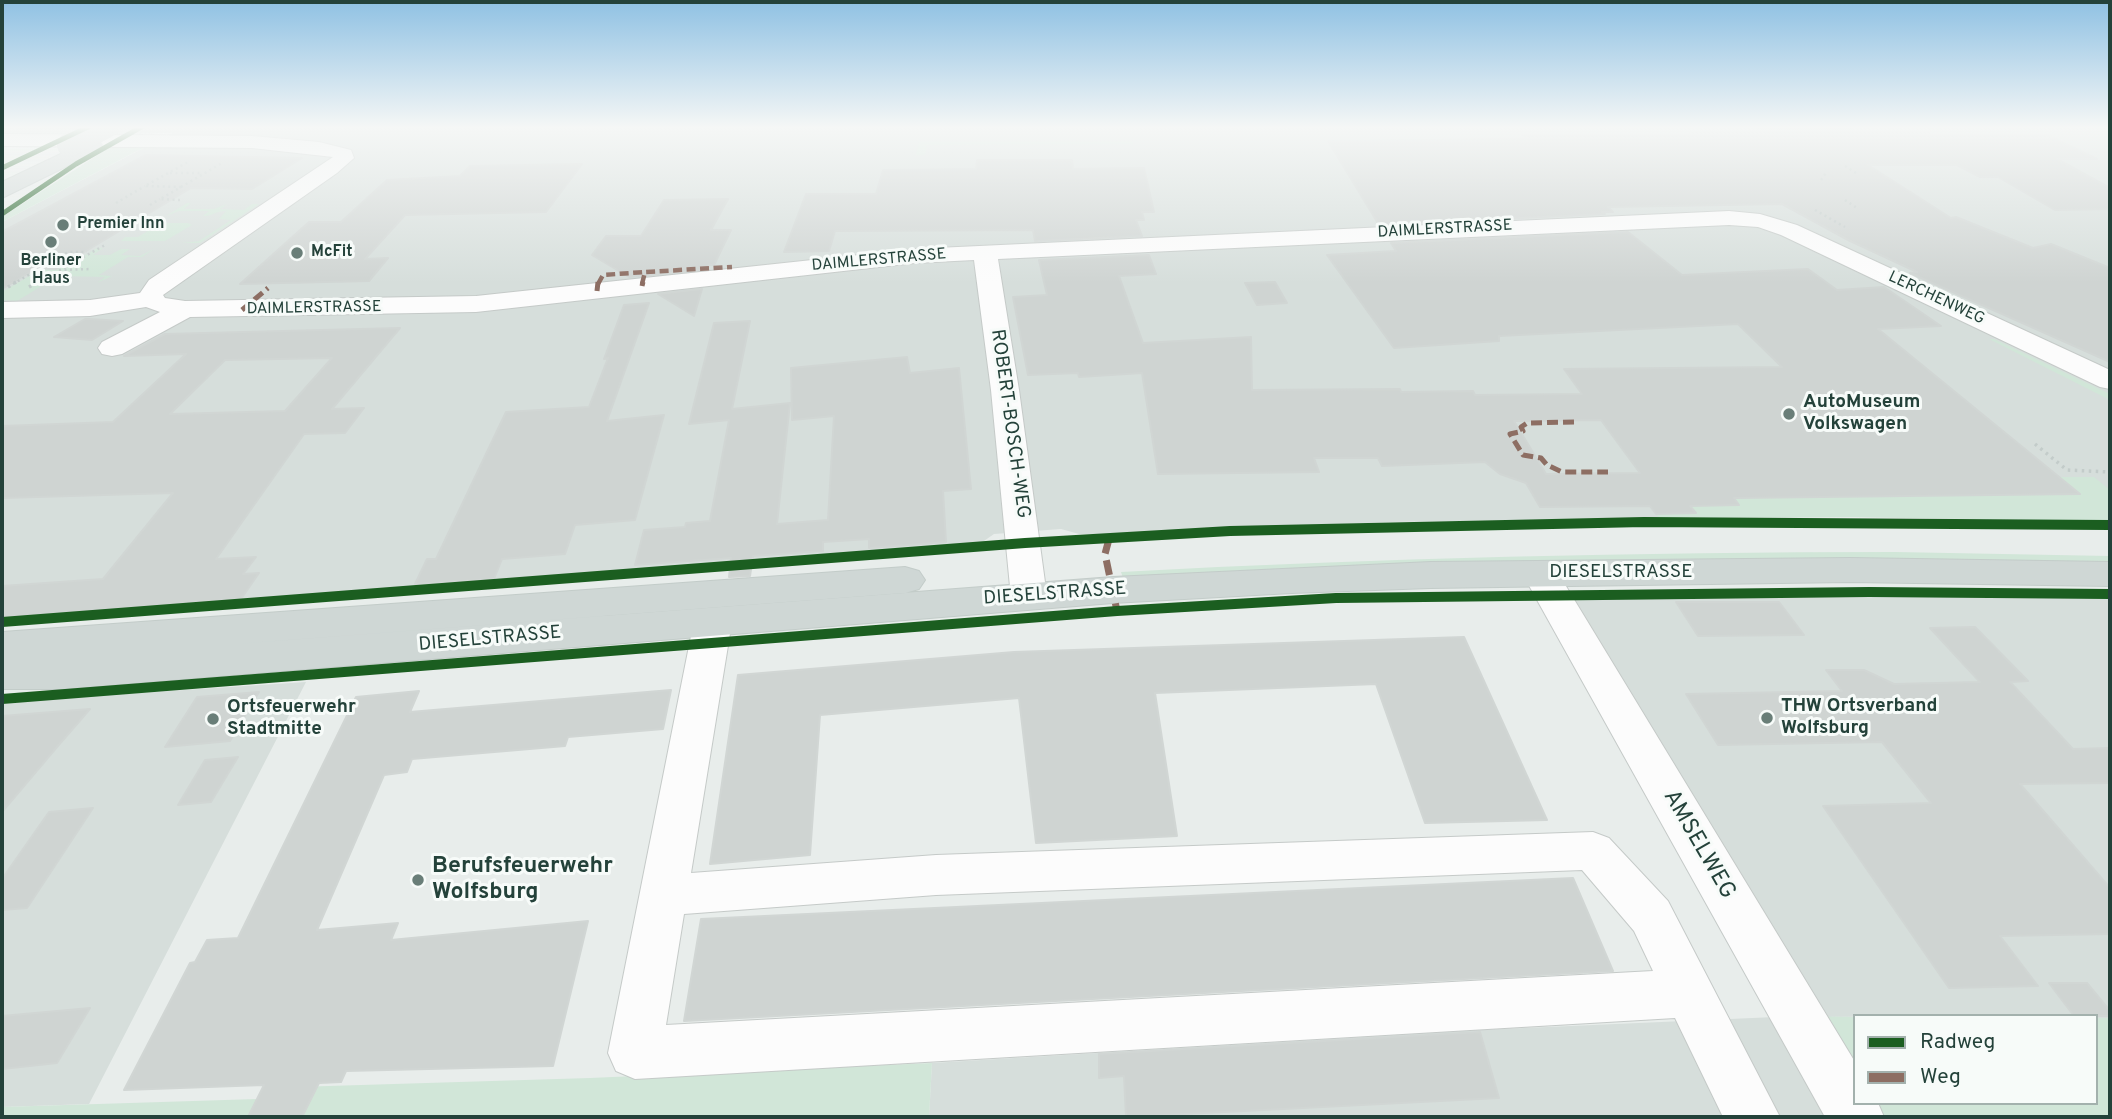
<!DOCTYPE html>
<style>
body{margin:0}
#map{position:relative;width:2112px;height:1119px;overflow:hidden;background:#e8edeb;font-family:Overpass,sans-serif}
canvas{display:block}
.frame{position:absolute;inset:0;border:4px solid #24423a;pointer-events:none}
.legend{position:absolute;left:1853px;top:1014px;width:245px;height:91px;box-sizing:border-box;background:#f7fbf9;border:2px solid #a3b1ad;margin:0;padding:9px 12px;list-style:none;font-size:21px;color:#24423a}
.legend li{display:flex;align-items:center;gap:14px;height:35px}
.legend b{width:35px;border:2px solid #a3b1ad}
</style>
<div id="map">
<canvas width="2112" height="1119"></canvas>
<div class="frame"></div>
<ul class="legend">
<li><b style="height:9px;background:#1b5e20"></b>Radweg</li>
<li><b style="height:9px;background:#8d6e63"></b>Weg</li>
</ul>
</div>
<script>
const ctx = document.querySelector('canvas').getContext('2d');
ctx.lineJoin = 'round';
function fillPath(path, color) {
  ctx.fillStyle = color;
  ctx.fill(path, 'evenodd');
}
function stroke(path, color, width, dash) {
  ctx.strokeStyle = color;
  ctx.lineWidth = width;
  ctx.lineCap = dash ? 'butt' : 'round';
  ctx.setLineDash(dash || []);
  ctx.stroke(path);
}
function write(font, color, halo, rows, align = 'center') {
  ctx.font = font + ' Overpass,sans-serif';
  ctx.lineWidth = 6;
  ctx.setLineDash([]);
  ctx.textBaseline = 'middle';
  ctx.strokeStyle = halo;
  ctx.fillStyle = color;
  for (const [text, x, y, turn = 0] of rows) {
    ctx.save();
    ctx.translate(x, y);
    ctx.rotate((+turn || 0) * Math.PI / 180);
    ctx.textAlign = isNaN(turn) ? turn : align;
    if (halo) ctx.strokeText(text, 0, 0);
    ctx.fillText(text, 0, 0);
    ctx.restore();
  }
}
const built = new Path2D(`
 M2 126H2110V521L1854 517 1659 518 1390 522 1114 534H1079L1061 529 994 534 981 543 2 620V222L172 133 2 136Z
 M1871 592 2110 595V1018H2096V1016L1799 1017 1856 1117H929L932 1063 1479 1030 1798 1016 1552 594Z
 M306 682 89 1104 2 1107V702Z`);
const green = new Path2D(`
 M1132 141 1133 144 927 145 925 155H916L919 142Z
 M150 145 137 151 2 222V217L110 147Z
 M187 203H191L184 209H214L227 204 220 209 244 210 252 204H259L200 243H182L199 241 231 220 219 219 226 211C216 211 210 217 203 216L209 211H179L166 216Z
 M150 223H188L192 225 165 241H121L125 237H138L151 229H139Z
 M97 248H103L93 255H110L121 249H130L121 255 140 256 154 249 142 257H128L99 275 112 276 97 283 105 277 58 276 17 301 2 300V292L67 254 86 255Z
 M1989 339H1994L2110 394V400Z
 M2059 477H2094L2110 490V521L1854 517 1659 518 1656 514 1695 513 1690 506 1738 505 1734 498 2079 494Z
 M1895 552 2110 556V563L1997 561 1123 578 1121 572C1379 558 1637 552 1895 552Z
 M1798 1016 1855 1017V1103H2096V1018H2110V1117H1856Z
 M932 1063 929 1117H2V1107L257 1099 263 1088 590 1078Z`);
const building = new Path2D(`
 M1848 128 1854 132H1926L1932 135H2047L2097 159H2057L2110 188V209L2055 210 1998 177H1980L1957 165H1868L1951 218 1956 217 2033 248 2051 244 2110 268V362L1910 273 1917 272 1848 240 1782 204 1608 207 1613 212H1602L1605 214 1379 225 1328 141 1526 139 1522 135H1692L1690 133H1764L1758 129Z
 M146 155 302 158 252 189 191 188 56 269 37 268 2 289V232Z
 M977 160H1072L1073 169 1144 168 1154 212H1142L1144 220H1136L1142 236 1035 241 1033 230 835 231 829 251 784 252 806 194H876L883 170 976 169Z
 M582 164 546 212 405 215 365 259 388 258 369 281 240 284 309 222H341L387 180 460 176 470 166Z
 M728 199 711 230H731L714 265H709L708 269 629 277 592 255 606 236H641L664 200Z
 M1628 232 1682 275 1808 269 1837 290 1884 287 1941 326 1878 329 2080 494 1734 498 1739 505 1690 506 1696 513 1656 514 1650 506 1540 507 1526 483 1500 474 1485 462 1382 466 1378 458H1314L1319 472 1158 474 1142 373 1079 377 1078 373 1028 375 1013 297 1047 295 1039 260 1149 255 1156 274 1119 276 1143 343 1251 337 1252 390 1400 389 1401 392 1473 391 1475 395 1582 394 1564 369 1782 367 1738 324 1499 336V341L1394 348 1327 255 1396 251 1391 243ZM1601 420 1640 473 1546 474 1514 421Z
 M1275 282 1287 303 1257 305 1245 283Z
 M702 289 694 316 658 294Z
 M649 303 607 421 664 415 635 520 575 525 565 554 502 559 494 579 415 584 427 559H436L506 412 589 407 608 358 604 359 624 305Z
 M85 319H89L123 321 92 340 54 337Z
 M750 321 732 409 790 403 777 524 828 520 834 416 792 420 791 368 907 357 910 373 959 368 971 489 943 491 946 542 869 548V539L823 542V551L753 556 750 576 729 577 731 558 635 565 644 530 685 527 686 523 710 521 729 420 689 424 714 323Z
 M400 328 332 409 364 408 345 433 304 434 216 559 256 557 243 574 259 573 241 599 2 618V586L103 579 173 493 2 498V426L113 422 186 354 124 356 165 334ZM332 358 285 411 170 414 225 360Z
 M1676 602H1779L1804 635 1698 636Z
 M1975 627 2028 681 2010 682 2073 749 2110 748V783L2020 784 2110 888V934L2000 936 2038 986 1949 988 1823 806 1931 803 1882 742 1718 745 1686 694 1842 691 1826 670H1864L1894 684 1980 682 1930 628Z
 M1464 637 1547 820 1425 823 1376 684 1155 693 1177 836 1036 843 1019 698 820 715 810 855 710 864 738 675 1014 652Z
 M671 690 663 729 568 737 565 746 412 759 407 772 384 775 317 930 398 923 391 940 588 921 553 1066 346 1071 341 1082 319 1083 302 1117H248L264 1085 124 1090 190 963 195 962 207 940 238 938 356 697 419 691 410 712Z
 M259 692 230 741 165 747 197 697Z
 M90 709 57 747 2 812V716Z
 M238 757 211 802 178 805 205 760Z
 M93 808 27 908 2 910V879L49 812Z
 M1573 878 1613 971 684 1021 701 919Z
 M2049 983H2087L2110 1011V1016H2074Z
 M90 1008 57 1063 2 1069V1016Z
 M1480 1032 1499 1098 1126 1117 1124 1076 1099 1078V1054Z`);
const pathFar1 = new Path2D(`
 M1845 166 1856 173
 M170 173H203
 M1821 180 1826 173
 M181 187 222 163
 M180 200 160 199 181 187 145 186 188 162
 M1845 200 1857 208
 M116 203 145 186
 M150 205 160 199
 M1815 210 1845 227
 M117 226H135
 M59 270 91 269
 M13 284 68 252H87
 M35 284 105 245`);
const path = new Path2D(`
 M8 287 16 282
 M29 287 38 282
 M2035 444 2067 470 2110 472`);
const minor = new Path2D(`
 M2 134 252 136 319 142 351 150 354 158 337 173 163 295 165 298 185 301 476 296 915 249 1729 211 1760 214 1797 225 2110 370V389L2100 387 1781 235 1758 227 1729 225 998 259 1019 390 1047 597 1042 605 1029 609 1016 605 1011 597 991 390 974 260 915 263 476 312 190 317 122 354 112 356 102 354 98 348 102 342 160 312 146 307 90 316 2 318V302L90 300 140 293 149 280 333 157 252 148 2 146Z
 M1540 562 1553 565 1558 573 1855 1062V1103H1878L1884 1117H1825L1522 573 1527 565Z
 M713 608 726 612 732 621 691 873 936 855 1593 832 1609 838 1668 901 1780 1117H1723L1675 1018 635 1079 616 1071 608 1053 694 621 700 612ZM1582 870 1634 931 1653 971 666 1025 684 914 936 895Z`);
const major = new Path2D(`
 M92 139 100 140 103 145 100 150 2 198V182Z
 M1850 558 2110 562V586L1850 582 1431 588 1292 593 1113 603 63 689H2V632L905 567 919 571 925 580 919 589 905 593 39 659 1113 577 1431 562Z`);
const rail = new Path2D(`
 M2 128 122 126`);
const majorBridge = new Path2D(`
 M69 145 106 126`);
const quietFar2 = new Path2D(`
 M598 284 603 275 645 272
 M642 284 645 272 732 267`);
const quietFar1 = new Path2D(`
 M642 286 643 282
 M597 291 598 282
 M242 310 268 288
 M1574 422 1527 423 1521 427 1523 431 1510 434 1523 455 1541 458 1547 465 1562 472H1608`);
const quiet = new Path2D(`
 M1109 539 1105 554 1117 611`);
const cyclewayFar1 = new Path2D(`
 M2 168 90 126
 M2 214 76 164 143 126`);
const cycleway = new Path2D(`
 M2 622 1025 543 1230 531 1644 522 2110 525
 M2 699 1117 611 1336 598 1869 592 2110 594`);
const markers = [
 [63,225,7,"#697e78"],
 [51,242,7,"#697e78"],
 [297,253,7,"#697e78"],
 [1789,414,7,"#697e78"],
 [1767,718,7,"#697e78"],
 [213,719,7,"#697e78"],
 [418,880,7,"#697e78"]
];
const farPoinames = [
 ["Premier Inn",77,225],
 ["McFit",311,253],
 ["Berliner",51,262,"center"],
 ["Haus",51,280,"center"]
];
const farStreetnames = [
 ["DAIMLERSTRASSE",1445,230,-3],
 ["DAIMLERSTRASSE",879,261,-5],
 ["LERCHENWEG",1936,299,25],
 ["DAIMLERSTRASSE",314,309,-1]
];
const poiNames = [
 ["AutoMuseum",1803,403],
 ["Volkswagen",1803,425],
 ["THW Ortsverband",1781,707],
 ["Wolfsburg",1781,729],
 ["Ortsfeuerwehr",227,708],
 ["Stadtmitte",227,730]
];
const streetNames = [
 ["ROBERT-BOSCH-WEG",1009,424,82],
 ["DIESELSTRASSE",1621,573],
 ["DIESELSTRASSE",1055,595,-4],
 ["DIESELSTRASSE",490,640,-5]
];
const nearStreetnames = [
 ["AMSELWEG",1698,845,60]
];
const nearPoinames = [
 ["Berufsfeuerwehr",432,867],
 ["Wolfsburg",432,893]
];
fillPath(built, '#d6dedb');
fillPath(green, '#d1e6d8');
fillPath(building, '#cfd4d2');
stroke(building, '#d1d6d4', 2);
stroke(minor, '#c5cac8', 2);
stroke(major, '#c3ccc9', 2);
stroke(pathFar1, '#c3ccca', 2.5, [2, 3.5]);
stroke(path, '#c3ccca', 3.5, [2.5, 4.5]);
fillPath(minor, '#fcfcfc');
fillPath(major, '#cfd7d5');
stroke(rail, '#c9cdcc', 3.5, [9, 4.5]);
stroke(majorBridge, '#c3ccc9', 24, []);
stroke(majorBridge, '#cfd7d5', 24);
stroke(quietFar2, '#8d6e63', 4.5, [9, 4.5]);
stroke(quietFar1, '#8d6e63', 5, [11, 5]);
stroke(quiet, '#8d6e63', 7, [15, 7]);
stroke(cyclewayFar1, '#1b5e20', 5);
stroke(cycleway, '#1b5e20', 10);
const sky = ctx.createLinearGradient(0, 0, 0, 283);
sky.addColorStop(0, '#8fc1e3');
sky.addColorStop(0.45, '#f5f7f6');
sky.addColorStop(1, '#f5f7f600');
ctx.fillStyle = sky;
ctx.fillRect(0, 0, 2112, 283);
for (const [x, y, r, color] of markers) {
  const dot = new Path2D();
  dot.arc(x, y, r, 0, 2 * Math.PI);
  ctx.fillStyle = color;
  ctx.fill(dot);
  stroke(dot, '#f7fbf9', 2.5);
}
write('bold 16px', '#24423a', '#f7fbf9', farPoinames, 'left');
write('16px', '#24423a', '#f7fbf9', farStreetnames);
write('bold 19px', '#24423a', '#f7fbf9', poiNames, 'left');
write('19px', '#24423a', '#f7fbf9', streetNames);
write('23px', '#24423a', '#f7fbf9', nearStreetnames);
write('bold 23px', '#24423a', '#f7fbf9', nearPoinames, 'left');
</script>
